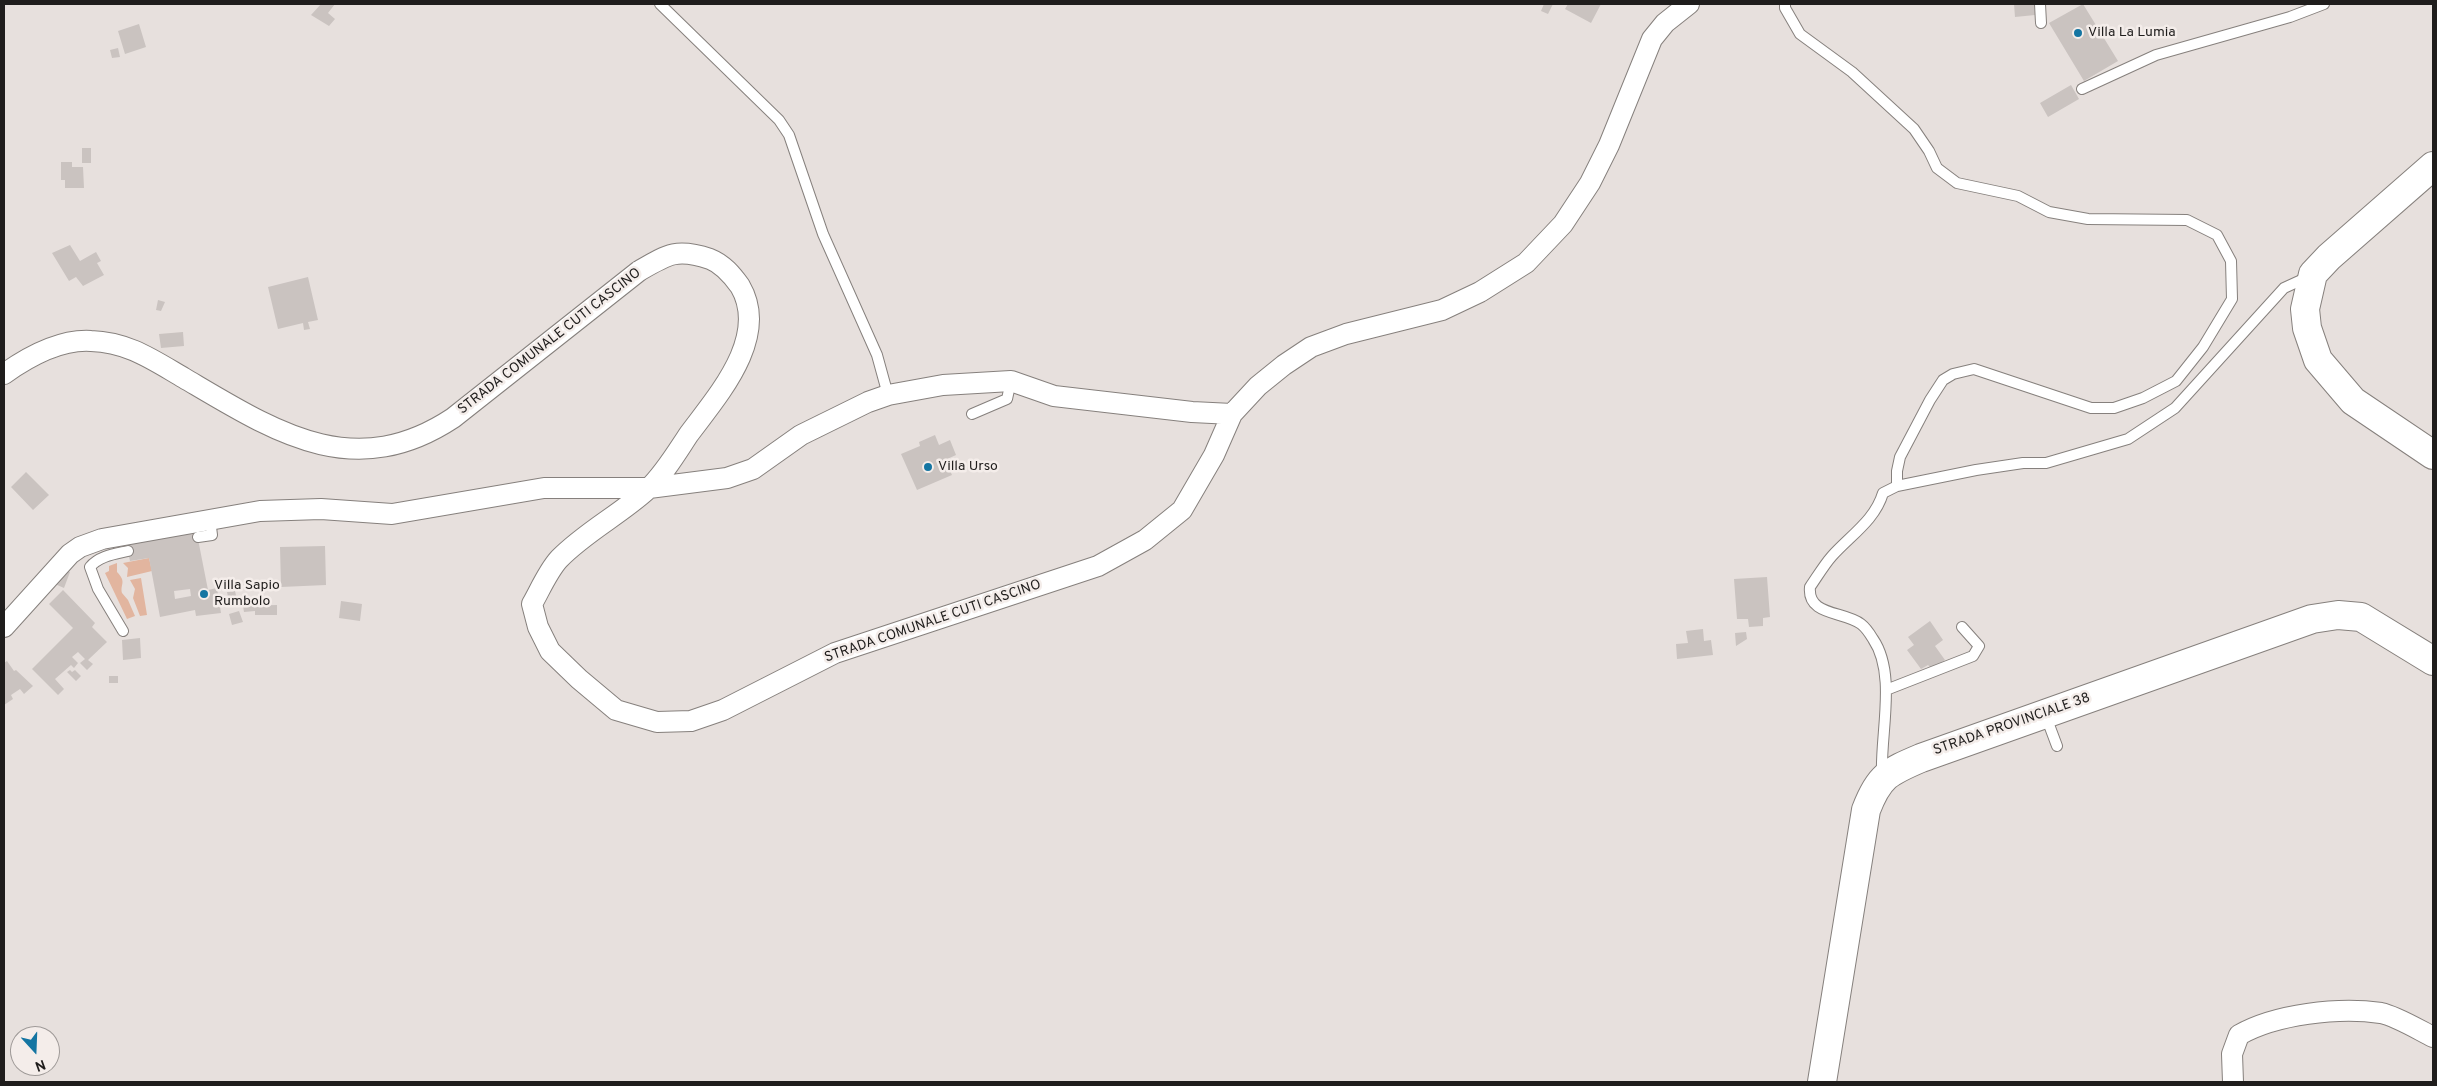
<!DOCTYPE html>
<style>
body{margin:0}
#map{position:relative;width:2437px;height:1086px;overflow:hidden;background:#e7e0dd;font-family:Overpass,sans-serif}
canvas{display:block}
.frame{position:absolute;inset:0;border:5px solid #1f1d1c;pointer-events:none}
.north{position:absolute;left:10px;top:1026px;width:50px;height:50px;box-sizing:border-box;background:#f4edea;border:1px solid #9f9a98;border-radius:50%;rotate:160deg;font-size:14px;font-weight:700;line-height:20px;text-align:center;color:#1f1d1c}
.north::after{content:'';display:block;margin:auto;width:18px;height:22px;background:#1475a2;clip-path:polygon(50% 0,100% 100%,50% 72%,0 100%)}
</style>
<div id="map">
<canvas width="2437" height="1086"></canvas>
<div class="frame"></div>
<div class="north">N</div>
</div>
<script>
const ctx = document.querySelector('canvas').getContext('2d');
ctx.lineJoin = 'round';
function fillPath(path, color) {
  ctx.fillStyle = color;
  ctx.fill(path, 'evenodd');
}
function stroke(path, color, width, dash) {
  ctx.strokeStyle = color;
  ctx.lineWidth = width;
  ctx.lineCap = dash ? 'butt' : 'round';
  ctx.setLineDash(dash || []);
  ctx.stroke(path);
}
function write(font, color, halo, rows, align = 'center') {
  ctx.font = font + ' Overpass,sans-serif';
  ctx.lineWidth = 5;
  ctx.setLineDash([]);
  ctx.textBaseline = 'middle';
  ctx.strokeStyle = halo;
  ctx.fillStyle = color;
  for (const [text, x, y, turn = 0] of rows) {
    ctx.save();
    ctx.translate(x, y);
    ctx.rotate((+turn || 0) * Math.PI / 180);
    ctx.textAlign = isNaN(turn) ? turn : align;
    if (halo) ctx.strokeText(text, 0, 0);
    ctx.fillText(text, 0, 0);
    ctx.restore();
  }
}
const green = new Path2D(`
 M149 558 152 571 127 577 128 568 123 563Z
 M117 563V572C127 582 120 584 122 593L128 600 135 616 127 619 105 573 109 571V566Z
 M141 578 147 615 140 616 133 598 135 589 130 580Z`);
const building = new Path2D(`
 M321 4H335L328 13 335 19 329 26 311 15Z
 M1544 4H1553L1548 14 1541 11Z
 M1568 4H1601L1591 23 1565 9Z
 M2014 4H2034L2035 15 2015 17Z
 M2083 4 2118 61 2084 81 2049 23Z
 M139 24 146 47 125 54 118 31Z
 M118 48 120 57 112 58 110 50Z
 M2071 85 2079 99 2048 117 2040 103Z
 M82 148H91V163H82Z
 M61 162H72V167H83L84 188H65V180H61Z
 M70 245 80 261 96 252 101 261 97 263 104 275 83 286 76 277 69 281 52 253Z
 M308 277 318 320 308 322 310 329 304 330 303 323 278 329 268 287Z
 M158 300 165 302 161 311 156 310Z
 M183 332 184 346 161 348 159 334Z
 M935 435 939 445 950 440 956 455 945 460 952 475 917 490 901 454 920 446 919 442Z
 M26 472 49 495 33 510 11 487Z
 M196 529 208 590 217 588 221 613 196 616 195 610 160 617 149 558 130 561 126 543ZM190 589 191 596 175 599 174 591Z
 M325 546 326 585 281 587 280 547Z
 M62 569 70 572 64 588 55 584Z
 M1767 577 1770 617 1763 618V626L1749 627 1748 619H1737L1734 579Z
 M63 590 95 623 92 627 107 642 88 660 93 664 87 670 80 663 85 659 78 652 72 657 78 663 74 668 71 665 55 679 64 689 58 695 32 669 73 628 49 604Z
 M235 591 238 604 230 606 227 592Z
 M341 601 362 604 360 621 339 618Z
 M277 605V615H255V611L244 612 243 606Z
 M239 611 243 622 232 625 229 614Z
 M1930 621 1943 640 1935 646 1945 660 1932 669 1928 665 1921 669 1907 650 1914 645 1908 637Z
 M1703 629 1704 641 1711 640 1713 655 1677 659 1676 644 1688 643 1686 631Z
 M1746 632 1747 639 1736 646 1735 633Z
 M140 638 141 658 123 660 122 640Z
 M7 661 14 671 16 670 33 686 24 694 20 689 11 695 13 699 4 705V663Z
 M70 670 72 672 75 670 81 676 76 681 67 672Z
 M109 676H118V683H109Z`);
const lane = new Path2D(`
 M660 4 779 120 789 135 823 234 877 355 888 395
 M1785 4V8L1800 34 1852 72 1914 129 1929 151 1937 168 1957 183 2018 196 2049 212 2088 219 2187 220 2217 235 2231 261 2232 299 2203 347 2176 381 2143 398 2114 408H2091L1974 369 1953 374 1943 380 1930 400 1900 457 1897 471V486
 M2040 4 2041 23
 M2082 89 2156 55 2290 17 2324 4
 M972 414 1007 399 1011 381
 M198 537 212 535 210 519
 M123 631 98 589 90 567C99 556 115 554 128 551
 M1886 690 1973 656 1979 646 1962 627
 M2045 714 2057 746
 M1882 775C1880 734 1897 674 1873 639 1870 634 1865 627 1861 624 1844 611 1807 616 1810 587 1817 577 1824 565 1832 556 1851 535 1875 520 1883 493L1897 486 1976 470 2023 463H2046L2128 439 2175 408 2284 288 2308 277`);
const street = new Path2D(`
 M4 374C28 357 60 339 91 341 128 342 153 360 184 378 274 431 353 484 453 418L639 271C668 254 677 248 710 259 723 264 732 275 740 286 770 337 718 395 689 434 677 452 664 474 648 489 621 514 585 532 559 559 548 571 540 590 532 604L538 627 550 651 579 679 616 710 657 722 691 721 723 710 835 653 1098 566 1145 540 1182 510 1214 455 1232 414 1258 386 1284 365 1311 347 1346 334 1442 310 1480 292 1526 263 1563 224 1590 183 1609 145 1652 39 1665 23 1689 4
 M4 627 70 554 80 547 102 539 260 511 321 509 392 514 544 488H649L727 478 753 469 801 435 868 402 888 395 943 385 1011 381 1054 396 1192 412 1232 414
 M2233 1082 2232 1054 2239 1035C2276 1014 2338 1007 2381 1013 2396 1016 2419 1030 2433 1037`);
const secondary = new Path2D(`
 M2433 166 2329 257 2313 274 2305 309 2307 328 2318 360 2353 401 2433 455
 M1822 1082 1866 810C1879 776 1888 772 1921 758L2312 619 2338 615 2361 617 2433 661`);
const markers = [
 [2078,33,5,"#1475a2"],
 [928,467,5,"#1475a2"],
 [204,594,5,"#1475a2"]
];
const poiNames = [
 ["Villa La Lumia",2088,33],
 ["Villa Urso",938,467],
 ["Villa Sapio",214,586],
 ["Rumbolo",214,602]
];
const streetNames = [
 ["STRADA COMUNALE CUTI CASCINO",550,342,-38],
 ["STRADA COMUNALE CUTI CASCINO",933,622,-19],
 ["STRADA PROVINCIALE 38",2012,725,-19]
];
fillPath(green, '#e2b59f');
fillPath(building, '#cac3c0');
stroke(lane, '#86807d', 12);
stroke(street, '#86807d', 22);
stroke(secondary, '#86807d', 30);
stroke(lane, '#fff', 10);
stroke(street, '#fff', 20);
stroke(secondary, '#fff', 28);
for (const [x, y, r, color] of markers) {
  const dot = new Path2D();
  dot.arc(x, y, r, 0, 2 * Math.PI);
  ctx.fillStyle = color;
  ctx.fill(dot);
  stroke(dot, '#f4edea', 2);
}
write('14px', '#1f1d1c', '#f4edea', poiNames, 'left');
write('14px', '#1f1d1c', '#f4edea', streetNames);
</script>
